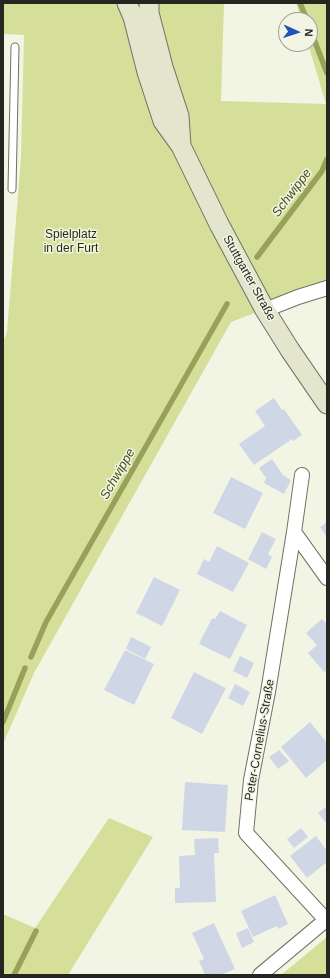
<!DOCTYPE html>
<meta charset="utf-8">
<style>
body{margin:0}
#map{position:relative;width:330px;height:978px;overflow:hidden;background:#f2f5e4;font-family:Helvetica,sans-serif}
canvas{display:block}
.frame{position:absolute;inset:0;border:4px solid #252620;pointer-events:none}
.north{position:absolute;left:278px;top:12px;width:40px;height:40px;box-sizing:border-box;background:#f2f5e4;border:1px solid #a0a296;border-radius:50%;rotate:93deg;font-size:11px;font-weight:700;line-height:16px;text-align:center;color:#252620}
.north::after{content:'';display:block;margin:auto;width:14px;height:18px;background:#2450be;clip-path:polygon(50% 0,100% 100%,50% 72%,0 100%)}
</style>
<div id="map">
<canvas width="330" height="978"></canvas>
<div class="frame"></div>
<div class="north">N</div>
</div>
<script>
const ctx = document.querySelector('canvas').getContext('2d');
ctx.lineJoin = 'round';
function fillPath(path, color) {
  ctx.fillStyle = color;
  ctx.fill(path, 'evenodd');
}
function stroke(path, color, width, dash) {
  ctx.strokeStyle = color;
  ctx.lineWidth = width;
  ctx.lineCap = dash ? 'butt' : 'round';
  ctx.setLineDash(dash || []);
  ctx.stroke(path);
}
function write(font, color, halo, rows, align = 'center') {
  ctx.font = font + ' Helvetica,sans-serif';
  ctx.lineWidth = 3;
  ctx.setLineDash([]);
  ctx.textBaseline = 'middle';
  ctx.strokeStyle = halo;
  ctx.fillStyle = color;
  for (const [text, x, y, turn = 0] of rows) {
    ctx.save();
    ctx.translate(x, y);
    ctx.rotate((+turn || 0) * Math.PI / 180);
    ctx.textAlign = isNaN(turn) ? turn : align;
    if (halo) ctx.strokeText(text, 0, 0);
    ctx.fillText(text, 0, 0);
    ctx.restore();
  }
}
const green = new Path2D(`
 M3 3H224L221 101 326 104 308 44H310V20H301L296 3H327V285L231 322 34 673 3 744V343L7 332 21 158 24 35 3 34Z
 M109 818 153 837 68 975H3V914L35 928Z
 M327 937V975H281Z`);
const stream = new Path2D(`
 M300 3 307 20
 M310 29 327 73
 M257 257 322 171 327 159
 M31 657 46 622 227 304
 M3 722 25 668
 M14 975 36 931`);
const building = new Path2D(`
 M274 398 282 410 284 409 302 435 293 441 292 439 254 465 239 444 265 426 255 411Z
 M272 459 283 475 291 480 284 494 264 483 266 478 259 468Z
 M231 477 263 493 245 529 213 513Z
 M327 522V537L320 527Z
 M262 532 276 539 268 554 272 557 266 569 248 559Z
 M217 546 249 563 233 592 197 574 204 559 209 562Z
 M154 577 180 590 162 626 136 613Z
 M220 611 247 625 230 659 199 644 212 618 215 619Z
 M322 619 327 624V670L324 672 308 653 317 645 306 633Z
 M131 637 151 647 145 659 126 649Z
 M125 650 154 664 134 705 104 690Z
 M240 656 254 663 247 678 233 671Z
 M194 672 226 688 202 734 171 718Z
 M235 684 250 692 243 706 228 698Z
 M310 722 327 743V760L306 778 281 747Z
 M279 750 289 761 278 769 269 757Z
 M185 782 228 785 225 832 182 830Z
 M327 806V824L318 813Z
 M301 828 308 837 294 848 287 839Z
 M316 836 327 851V862L307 878 290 856Z
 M218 838 219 853H214L216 902 175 903V888H180L179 856 195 855 194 839Z
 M275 895 288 924 278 929 277 926 253 937 241 911Z
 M214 923 235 969 220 975H205L199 961 204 959 192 933Z
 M248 928 254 942 242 948 236 933Z`);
const lane = new Path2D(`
 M12 189 15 47`);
const street = new Path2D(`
 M265 310 298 297 327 288
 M302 475 294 532 327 578
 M294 532 268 692 251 780 246 833 326 920
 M260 975 327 919`);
const secondary = new Path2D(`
 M127 3 133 17 147 72 163 121 181 146 219 224 265 310 290 350 327 404
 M149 3V13L163 67 179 116 181 146`);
const parkNames = [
 ["Spielplatz",71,235],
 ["in der Furt",71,249]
];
const streetNames = [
 ["Stuttgarter Straße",249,278,61],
 ["Peter-Cornelius-Straße",260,740,-80]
];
const waterNames = [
 ["Schwippe",292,193,-53],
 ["Schwippe",118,474,-60]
];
fillPath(green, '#d5df9a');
stroke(stream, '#98a15a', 5.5);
fillPath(building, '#cfd7e6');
stroke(lane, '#6f7263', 9);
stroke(street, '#6f7263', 16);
stroke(secondary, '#6f7263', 21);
stroke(lane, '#fff', 7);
stroke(street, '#fff', 14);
stroke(secondary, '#e3e6cd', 19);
write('12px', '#292d0d', '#f2f5e4', parkNames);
write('12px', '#252620', '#f2f5e4', streetNames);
write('italic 13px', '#4a501b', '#f2f5e4', waterNames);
</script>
